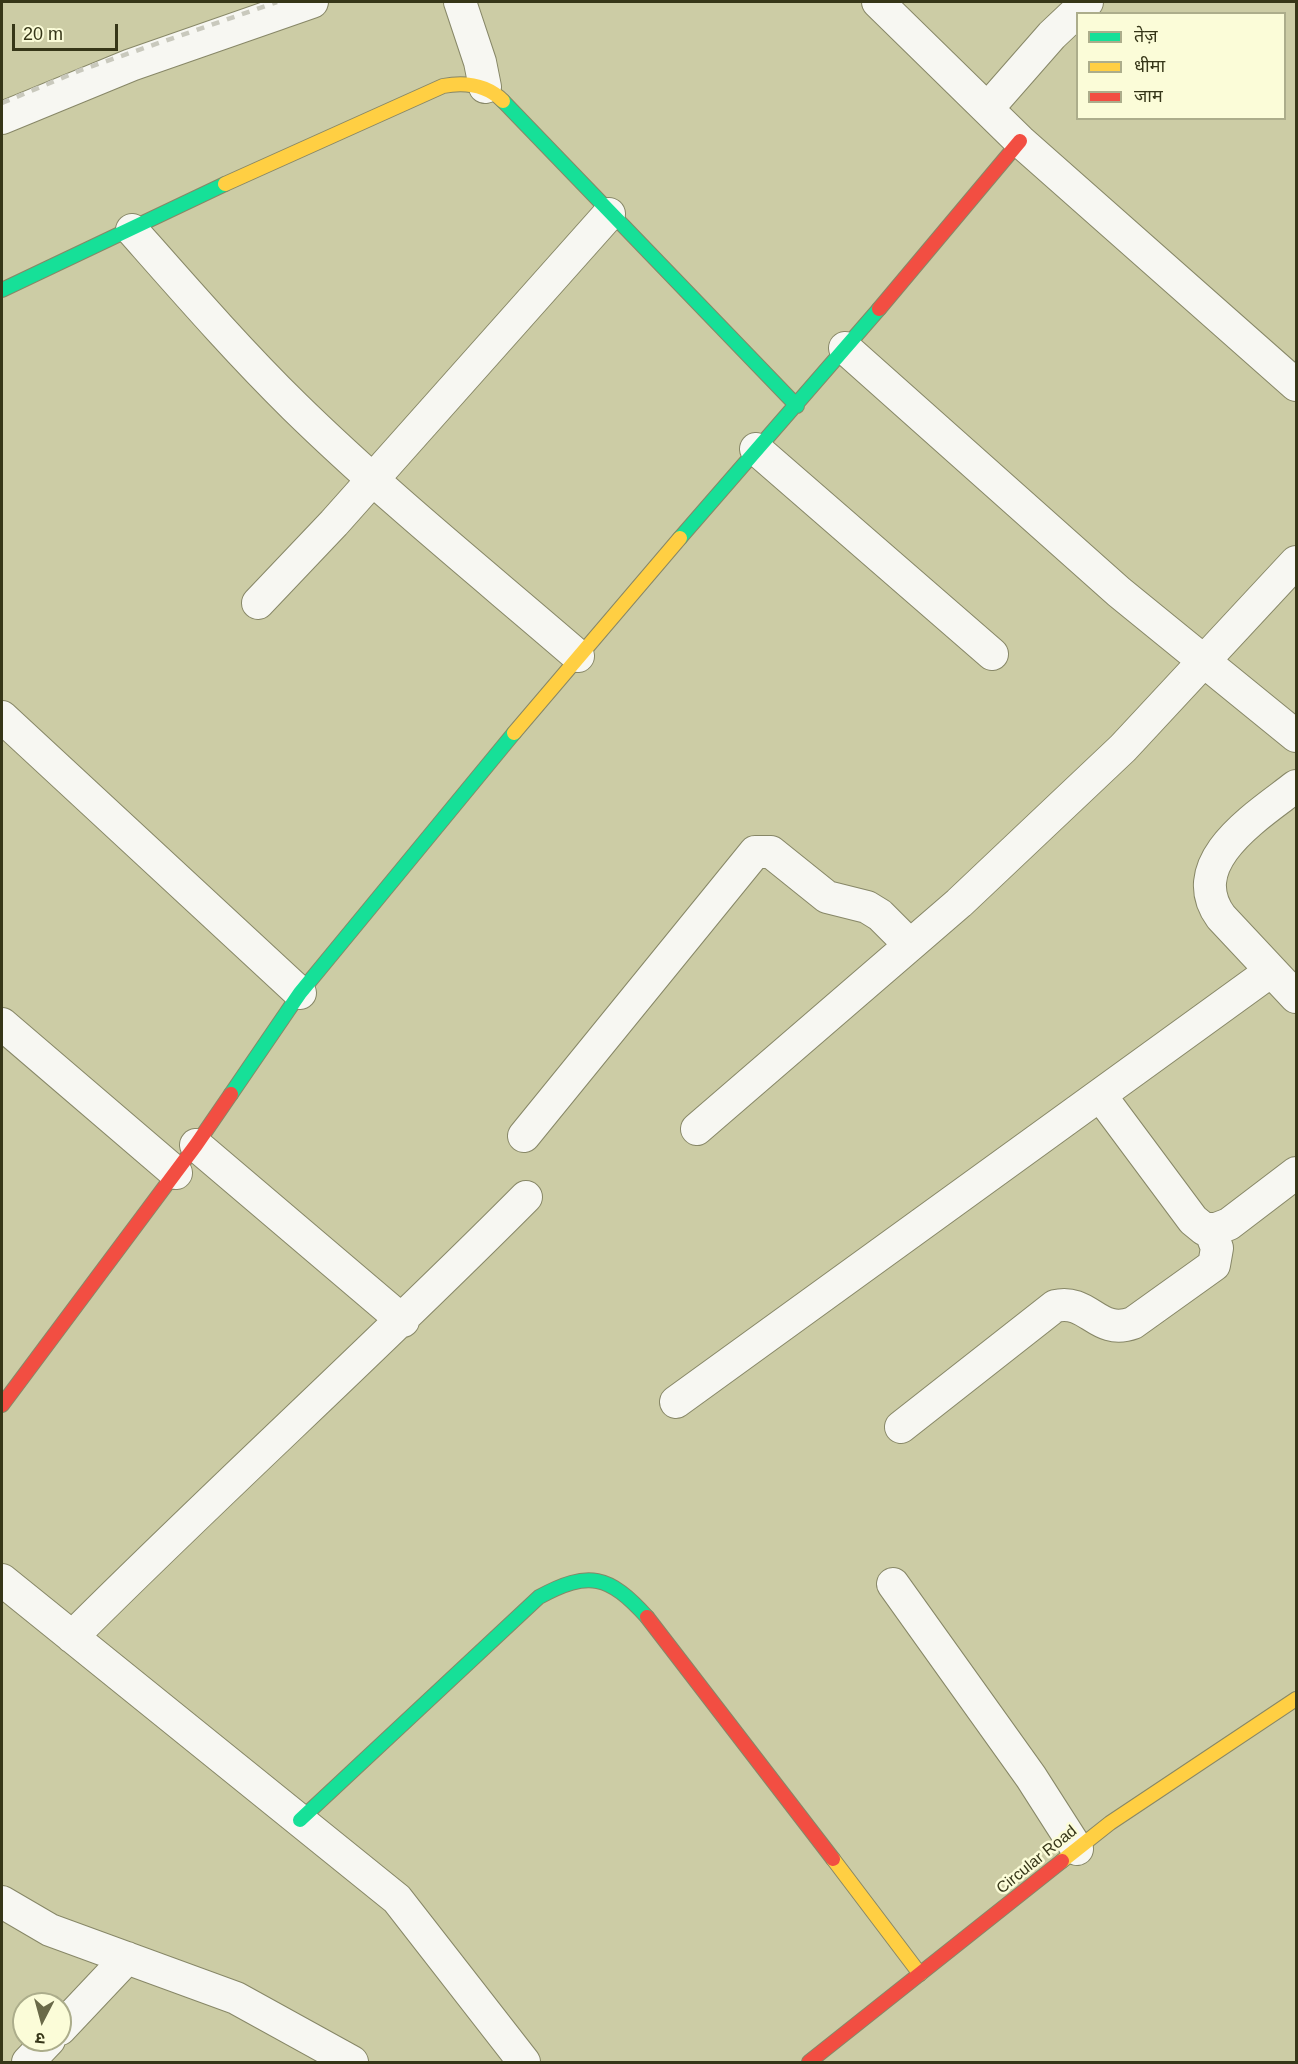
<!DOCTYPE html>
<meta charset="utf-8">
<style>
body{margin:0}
#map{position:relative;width:1298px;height:2064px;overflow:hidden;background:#cccca5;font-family:Helvetica,"Noto Sans Devanagari",sans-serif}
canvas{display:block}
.frame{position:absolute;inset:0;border:3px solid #363618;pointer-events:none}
.legend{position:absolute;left:1076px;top:12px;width:210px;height:108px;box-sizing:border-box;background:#fbfcd8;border:2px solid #acad8b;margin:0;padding:8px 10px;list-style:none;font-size:18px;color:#363618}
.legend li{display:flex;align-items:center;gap:12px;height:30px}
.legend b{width:30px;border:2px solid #acad8b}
.north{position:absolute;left:12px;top:1992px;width:60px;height:60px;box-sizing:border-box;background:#fbfcd8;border:2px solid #acad8b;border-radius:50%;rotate:186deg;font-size:16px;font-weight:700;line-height:24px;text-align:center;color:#363618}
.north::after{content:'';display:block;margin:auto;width:21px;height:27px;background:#6a6a49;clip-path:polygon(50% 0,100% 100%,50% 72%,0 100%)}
.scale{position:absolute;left:12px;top:24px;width:106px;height:27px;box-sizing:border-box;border:3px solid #363618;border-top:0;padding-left:8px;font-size:18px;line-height:21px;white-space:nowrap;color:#363618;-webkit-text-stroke:4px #fbfcd8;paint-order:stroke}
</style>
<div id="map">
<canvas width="1298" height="2064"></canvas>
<div class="frame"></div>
<ul class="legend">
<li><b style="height:8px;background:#16e098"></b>तेज़</li>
<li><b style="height:8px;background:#ffcf43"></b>धीमा</li>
<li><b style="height:8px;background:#f24e42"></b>जाम</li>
</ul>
<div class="north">उ</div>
<div class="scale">20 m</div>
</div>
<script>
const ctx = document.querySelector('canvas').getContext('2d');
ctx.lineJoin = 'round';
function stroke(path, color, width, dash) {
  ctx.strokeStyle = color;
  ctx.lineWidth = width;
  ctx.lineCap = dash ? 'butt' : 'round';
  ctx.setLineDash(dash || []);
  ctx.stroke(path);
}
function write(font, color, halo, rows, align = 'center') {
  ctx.font = font + ' Helvetica,sans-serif';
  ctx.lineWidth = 5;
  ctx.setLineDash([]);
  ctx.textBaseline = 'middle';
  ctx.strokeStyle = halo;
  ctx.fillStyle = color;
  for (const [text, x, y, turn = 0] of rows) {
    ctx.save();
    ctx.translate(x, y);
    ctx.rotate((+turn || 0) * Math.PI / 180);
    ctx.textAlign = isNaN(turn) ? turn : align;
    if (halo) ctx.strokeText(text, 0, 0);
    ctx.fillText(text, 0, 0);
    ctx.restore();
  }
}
const street = new Path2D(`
 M460 2 480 62 485 87
 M878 2 1020 141 1296 385
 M988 108 1052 35 1087 2
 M2 118 131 65 312 2
 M132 230C185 290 238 351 295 407 385 495 483 574 578 656
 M845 348 1119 592 1296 736
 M756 449 992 654
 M258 603 334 523 609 214
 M2 717 300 993
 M1296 786C1259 815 1181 862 1221 917L1296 997
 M2 1024 176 1173
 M1100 1095 1193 1220 1204 1229H1216L1229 1224 1296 1173
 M697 1129 959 903 1123 748 1296 562
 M524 1136 755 852H771L827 897 867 907 880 915 910 945
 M196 1145 403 1321
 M676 1402 1271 971
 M901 1427 1055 1306C1089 1298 1097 1336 1133 1323L1214 1265 1217 1248 1210 1230
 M2 1580 397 1899 524 2062
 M893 1584 1031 1777 1077 1849
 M72 1637C221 1488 377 1347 526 1197
 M2 1902 50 1930 236 1998 352 2062
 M60 2029 127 1958
 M28 2062 49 2040`);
const fast = new Path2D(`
 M503 101 797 406
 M2 290 225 184
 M680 538 879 309
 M231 1094 300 993 514 733
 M300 1820 539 1597C589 1570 609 1575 647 1617`);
const slow = new Path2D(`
 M225 184 443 86C465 82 486 84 503 101
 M514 733 680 538
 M833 1859 920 1974
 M1062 1861 1110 1823 1296 1699`);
const jam = new Path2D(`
 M879 309 1020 141
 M2 1405 196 1145 231 1094
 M647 1617 833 1859
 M809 2062 1062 1861`);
const rail = new Path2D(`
 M2 103 81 70 277 2`);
const streetNames = [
 ["Circular Road",1037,1860,-39]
];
stroke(street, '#878767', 34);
stroke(fast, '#878767', 16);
stroke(slow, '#878767', 16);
stroke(jam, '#878767', 16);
stroke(street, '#f7f7f2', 32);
stroke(fast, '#16e098', 14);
stroke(slow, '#ffcf43', 14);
stroke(jam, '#f24e42', 14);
stroke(rail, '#c9c9bd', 4.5, [8, 8]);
write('16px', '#363618', '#fbfcd8', streetNames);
</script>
